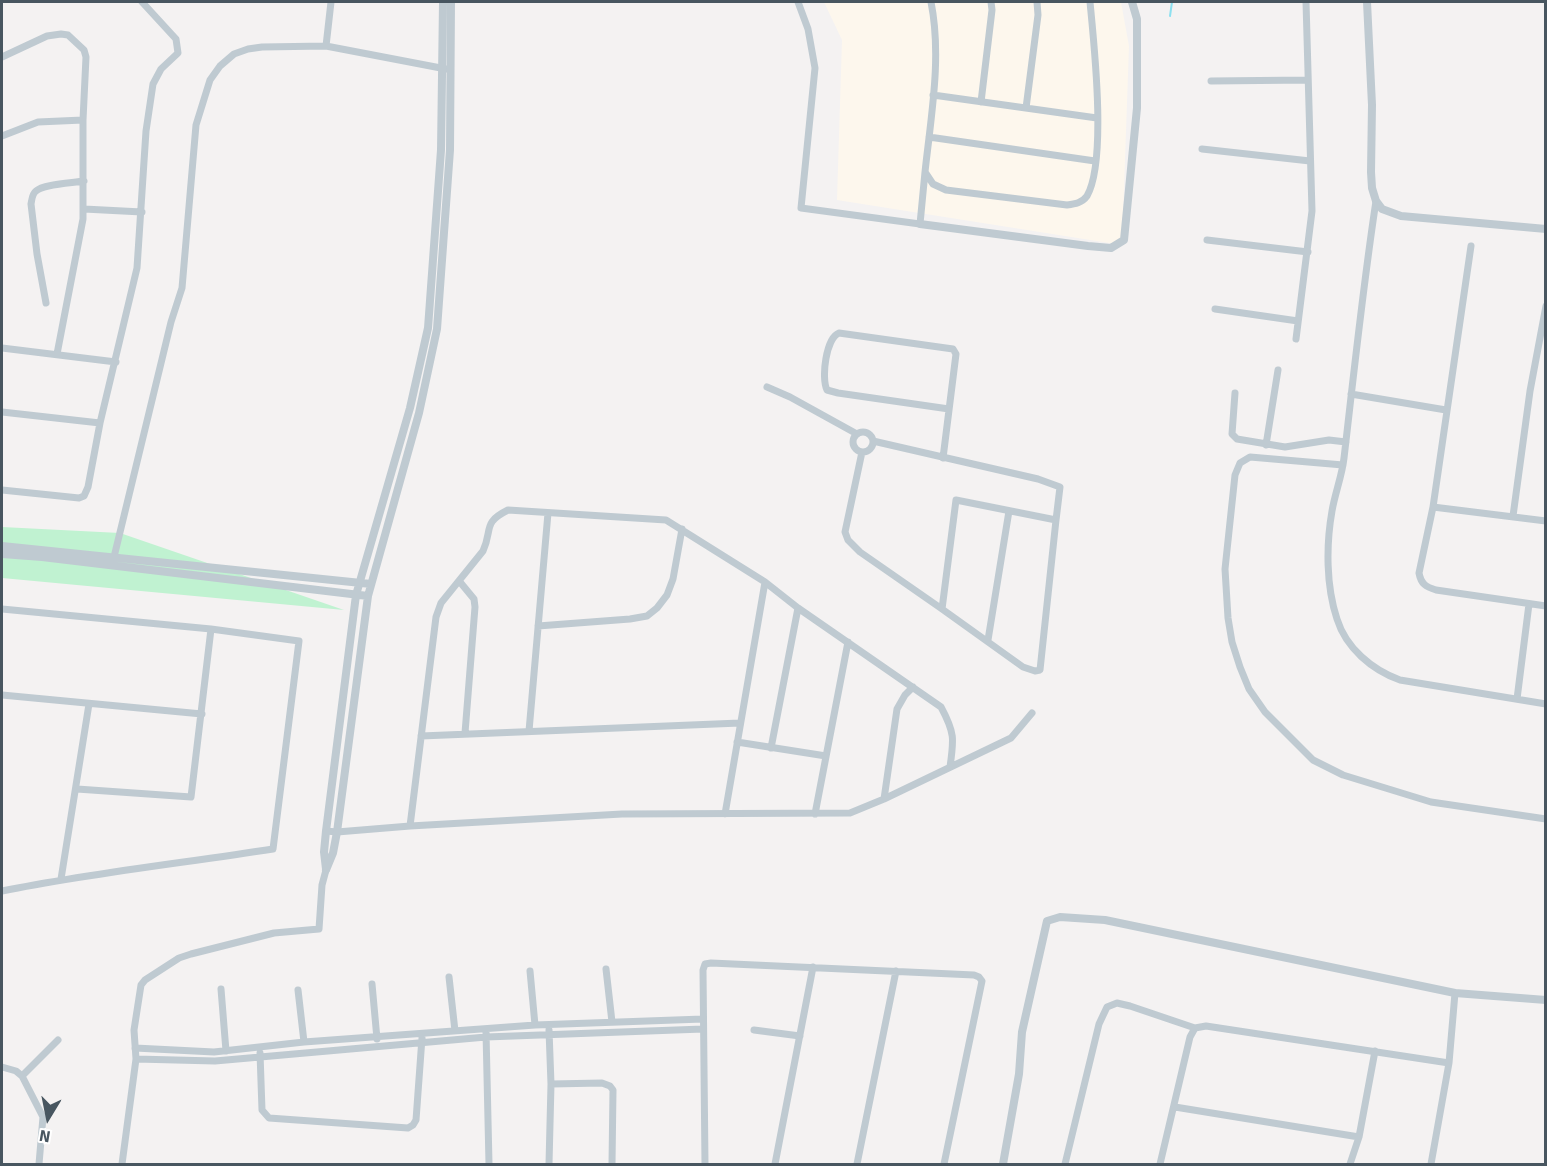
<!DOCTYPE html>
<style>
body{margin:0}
#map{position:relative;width:1547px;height:1166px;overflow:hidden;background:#f4f2f2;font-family:Signika,sans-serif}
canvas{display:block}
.frame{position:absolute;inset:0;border:3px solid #485660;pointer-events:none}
.north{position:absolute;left:18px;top:1088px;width:60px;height:60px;-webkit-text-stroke:4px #fff;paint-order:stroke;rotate:190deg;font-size:16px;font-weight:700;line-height:24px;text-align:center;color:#485660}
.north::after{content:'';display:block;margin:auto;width:21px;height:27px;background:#485660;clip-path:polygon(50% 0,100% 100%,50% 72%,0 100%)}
</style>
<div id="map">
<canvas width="1547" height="1166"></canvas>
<div class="frame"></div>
<div class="north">N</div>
</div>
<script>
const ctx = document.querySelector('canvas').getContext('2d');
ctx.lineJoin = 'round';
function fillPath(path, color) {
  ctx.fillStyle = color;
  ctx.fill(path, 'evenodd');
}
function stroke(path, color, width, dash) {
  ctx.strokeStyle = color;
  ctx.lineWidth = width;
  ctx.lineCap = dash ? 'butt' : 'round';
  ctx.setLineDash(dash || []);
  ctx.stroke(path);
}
const commercial = new Path2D(`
 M824 2H1121L1129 46 1122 245 837 200 842 40Z`);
const green = new Path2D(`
 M2 527 120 533 344 610 2 578Z`);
const stream = new Path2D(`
 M1170 16 1172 2`);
const minor = new Path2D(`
 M798 2 808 29 815 68 801 208 920 224 925 172
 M931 2C942 57 931 116 925 172L933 184 946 190 1067 205C1075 204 1082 203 1087 196 1107 161 1094 44 1090 2
 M326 46 331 2
 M2 57 47 36 61 34 68 35 84 50 86 57 83 120V219L57 354
 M1211 81 1308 80
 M933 95 1097 118
 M981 102 992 10 991 2
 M1026 108 1038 15 1037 2
 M2 136 38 122 83 120
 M929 137 1095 161
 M1202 149 1310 161
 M1376 201C1363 286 1354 372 1344 458 1342 476 1335 493 1332 511 1326 545 1326 586 1337 619 1346 648 1372 670 1400 680L1546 704
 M84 209 142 212
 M1207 240 1308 252
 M1471 246 1433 507 1419 573C1421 584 1426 587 1436 590L1546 606
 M46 303 37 254 31 204C32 199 32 194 36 191 43 184 73 183 84 181
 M1215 309 1298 321
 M1296 339 1312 211 1306 2
 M2 348 116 362
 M767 387 790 397 857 434
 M1235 393 1232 434 1237 439 1285 447 1329 440 1346 442
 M1351 394 1446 410
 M2 412 100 423
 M853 442a10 10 0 1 1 20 0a10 10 0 1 1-20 0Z
 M873 441 1038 479 1060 487 1056 520
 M1266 445 1278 370
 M862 452 845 532 848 540 860 552 942 609
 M943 458 956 354 953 349 839 333C826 338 821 378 827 390L838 393 949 409
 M1343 465 1250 457 1240 463 1235 475 1225 569 1228 618 1232 642 1240 667 1249 689 1265 712 1313 760 1343 775 1431 802 1546 819
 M2 490 79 498 84 496 88 487 100 423 137 268 146 131 153 84 161 69 178 53 176 39 142 2
 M956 500 1056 520 1040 670 1035 671 1023 667 942 609Z
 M1433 507 1546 521
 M1513 516 1530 391 1546 306
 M114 557 171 322 182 288 196 125 210 80 220 66 234 54 248 49 262 47 326 46 446 69
 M460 582 474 599 475 607 465 733
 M765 582 666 520 508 510C482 523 493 529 483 551L441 603 436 617 410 826 622 814 850 813 884 799 1011 738 1032 713
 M2 609 211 629 299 641 273 849C183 863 91 873 2 891
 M538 626 630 619 647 616 657 608 667 595 673 579 682 529
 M988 640 1009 511
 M2 695 202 714
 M1517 699 1529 604
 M529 731 548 513
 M421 736 740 723
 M737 742 826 756
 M771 748 798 608
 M77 789 191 797 211 629
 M884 799 897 709 905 695 913 687
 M725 814 765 582 798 608 941 707C955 733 954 739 950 767
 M815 814 848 642
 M326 831 337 832 410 826
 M61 879 89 704
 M606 969 612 1022
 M530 971 535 1025
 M449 977 455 1031
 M372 984 377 1039
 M221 989 226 1051
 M298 990 304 1042
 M549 1030 551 1084 549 1164
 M754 1030 800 1036
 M486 1032 489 1164
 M135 1048 214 1052 304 1042 535 1025 703 1019
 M260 1053 262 1110 269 1118 408 1128 413 1125 416 1120 422 1038
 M136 1059 215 1061 486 1037 703 1029
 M2 1067 16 1071 22 1076 43 1117 39 1164
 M22 1076 58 1040
 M551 1084 602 1083 610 1086 613 1090 612 1164
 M1175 1107 1359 1137
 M122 1164 136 1059 134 1030 141 985 145 980 179 958 191 954 274 933 319 929 322 885 326 870
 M705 1164 703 970 705 964 711 963 974 975 979 977 982 981 944 1164
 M775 1164 813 967
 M857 1164 896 971
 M1065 1164 1099 1024 1107 1007 1117 1003 1130 1006 1195 1028
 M1160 1164 1190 1037 1195 1028 1206 1026 1449 1063
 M1350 1164 1359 1137 1375 1051
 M1431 1164 1449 1063 1455 993`);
const tertiary = new Path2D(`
 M1367 2 1372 105 1371 172 1372 188 1376 201 1382 209 1401 216 1546 229
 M920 224 1088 246 1111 248 1124 240 1137 108V19L1132 2
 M2 546 371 584
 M2 554 42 557 368 596
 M326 869 324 852 326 831 356 595 410 408 428 328 441 150 443 2
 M326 870 333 853 337 832 368 596 419 413 437 329 450 150 451 2
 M1003 1164 1019 1074 1022 1032 1047 921 1060 917 1105 920 1455 993 1546 1000`);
fillPath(commercial, '#fdf7ed');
fillPath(green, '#c0f2d1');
stroke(stream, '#8ce0f0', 2);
stroke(minor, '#bfcad1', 7);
stroke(tertiary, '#bfcad1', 8);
</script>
